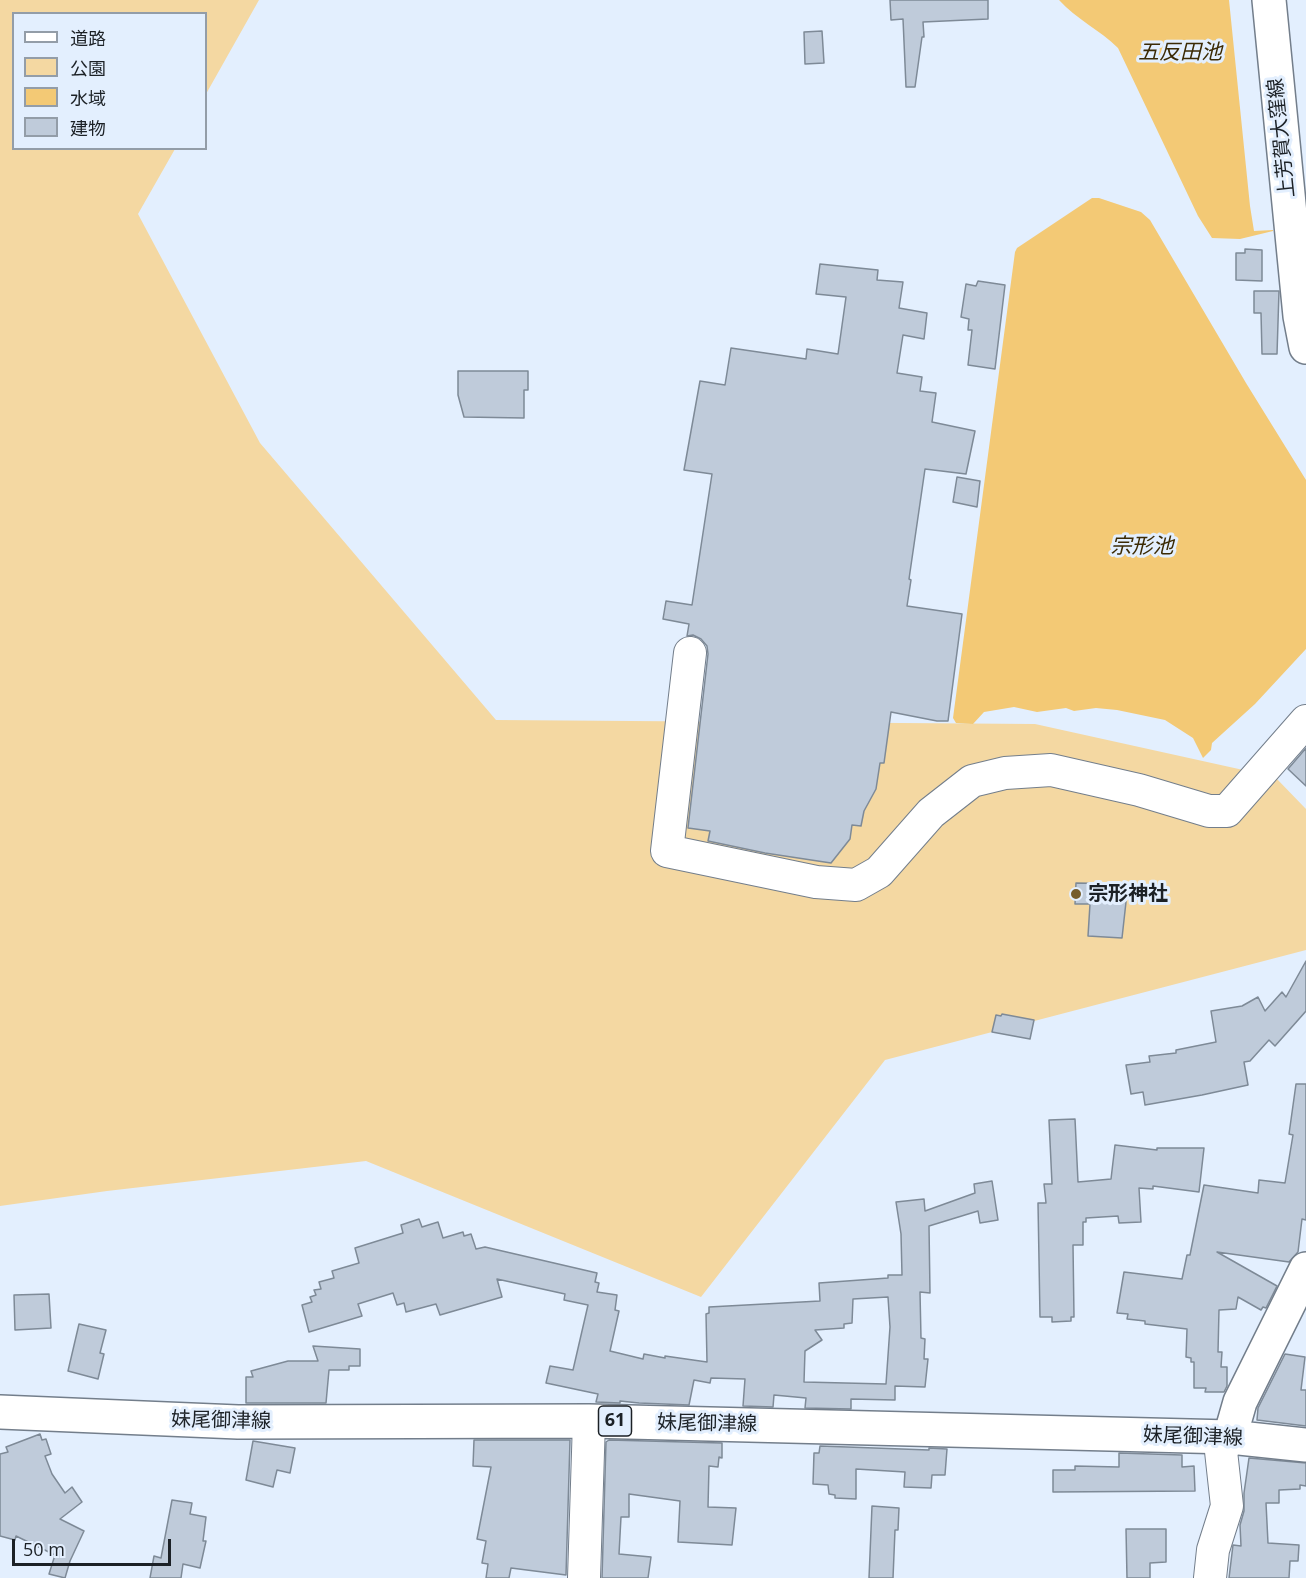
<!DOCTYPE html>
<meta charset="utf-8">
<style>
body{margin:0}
#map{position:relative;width:1306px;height:1578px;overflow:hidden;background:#e3effe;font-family:"Open Sans","Noto Sans JP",sans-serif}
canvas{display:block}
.legend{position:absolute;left:12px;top:12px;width:195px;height:138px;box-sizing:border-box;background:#e3effe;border:2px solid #939da8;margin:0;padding:8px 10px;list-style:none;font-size:18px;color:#1c2126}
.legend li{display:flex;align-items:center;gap:12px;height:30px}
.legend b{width:30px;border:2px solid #939da8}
.scale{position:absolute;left:12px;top:1539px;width:159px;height:27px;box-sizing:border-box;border:3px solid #1c2126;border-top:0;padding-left:8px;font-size:18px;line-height:21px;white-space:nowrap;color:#1c2126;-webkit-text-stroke:4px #e3effe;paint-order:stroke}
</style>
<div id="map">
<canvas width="1306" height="1578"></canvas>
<ul class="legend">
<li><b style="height:8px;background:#fff"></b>道路</li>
<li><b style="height:16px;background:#f4d8a2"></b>公園</li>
<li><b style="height:16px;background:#f3c975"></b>水域</li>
<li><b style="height:16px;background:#bfcbda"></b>建物</li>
</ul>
<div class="scale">50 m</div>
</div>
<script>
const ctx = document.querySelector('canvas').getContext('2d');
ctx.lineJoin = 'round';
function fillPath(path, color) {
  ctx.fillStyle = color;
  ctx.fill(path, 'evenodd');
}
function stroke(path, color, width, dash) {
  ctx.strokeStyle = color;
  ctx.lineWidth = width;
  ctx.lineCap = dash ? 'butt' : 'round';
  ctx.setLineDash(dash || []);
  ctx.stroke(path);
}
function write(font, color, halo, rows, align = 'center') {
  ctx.font = font + ' "Open Sans","Noto Sans JP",sans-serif';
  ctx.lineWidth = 6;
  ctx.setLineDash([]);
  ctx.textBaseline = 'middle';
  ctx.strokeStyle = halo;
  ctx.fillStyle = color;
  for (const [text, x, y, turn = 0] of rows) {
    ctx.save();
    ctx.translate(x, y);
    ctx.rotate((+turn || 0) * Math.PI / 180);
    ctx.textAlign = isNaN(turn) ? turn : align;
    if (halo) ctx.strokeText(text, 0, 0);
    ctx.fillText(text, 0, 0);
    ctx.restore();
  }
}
const green = new Path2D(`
 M0 0H259L206 94V14H14V148L175 149 138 214 260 443 496 720 1035 724 1275 777 1306 809V950L885 1060 701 1297 366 1161 107 1191 0 1206Z`);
const water = new Path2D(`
 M1059 0H1229L1250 206 1254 231 1273 230V231L1240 239 1212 238 1198 216 1118 48C1100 30 1076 19 1059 0Z
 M1092 198H1099L1141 212 1150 220 1246 383 1306 480V649L1255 704 1212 743 1211 750 1203 758 1193 738 1165 720 1117 710 1096 708 1074 711 1066 708 1037 712 1014 707 984 712 973 724 956 723 953 718 1015 252 1017 248Z`);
const building = new Path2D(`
 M890 0H988V19L923 22 924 37H922L915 87H906L903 19 891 20Z
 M822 31 824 63 805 64 804 32Z
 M1245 249 1262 250V281L1236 280V253H1245Z
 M820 264 878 270 877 280 903 282 899 308 927 313 924 339 903 335 897 373 922 377 920 391 936 393 932 422 975 431 966 474 925 469 909 579 911 580 907 606 962 614 948 721H937L891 712 884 763H880L876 789 864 811 861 826 852 825 850 839 831 863 765 853 708 841 710 831 688 828 708 654 707 646 701 639 693 635 687 636 689 624 663 619 666 601 692 605 712 474 684 470 700 381 725 385 731 348 806 359 807 349 838 354 846 297 816 294Z
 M978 281 1005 285 995 369 968 365 972 330H968L969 319 961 317 966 284 976 286Z
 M1254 291H1279L1277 354H1262L1261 313H1254Z
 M458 371H528V390H524V418L464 417 458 395Z
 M957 477 980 481 977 507 953 502Z
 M1306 748V786L1288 769Z
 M1076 883 1128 884 1122 938 1088 936 1090 904H1075Z
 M1306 961V1011L1275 1046 1269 1040 1250 1061 1244 1062 1248 1085 1202 1095 1145 1105 1143 1092 1131 1094 1126 1065 1150 1062 1149 1056 1176 1053V1050L1216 1042 1211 1011 1242 1006 1258 997 1265 1011 1282 992 1286 997Z
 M1002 1014 1034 1020 1030 1039 992 1032 996 1015 1001 1016Z
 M1296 1084H1306V1220L1302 1219 1298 1252 1289 1262 1217 1252 1277 1286 1266 1308 1263 1307 1261 1310 1238 1297 1236 1309 1219 1310 1218 1352H1222L1221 1367H1227V1386L1224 1392H1205L1206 1388H1194V1362H1191V1358L1186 1357 1187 1329 1145 1324V1321L1127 1319 1128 1314 1117 1313 1124 1272 1182 1279 1187 1255H1190L1204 1185 1258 1193 1259 1180 1285 1183 1293 1135 1289 1134Z
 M1075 1119 1078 1182 1111 1179 1115 1145 1157 1150V1148H1204L1199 1192 1153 1186V1189L1139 1188 1141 1222 1119 1223 1118 1216 1086 1218V1222H1083V1245H1073L1074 1317H1071V1321L1052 1322V1317H1040L1038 1203H1046L1044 1184H1052L1049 1120Z
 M992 1181 998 1220 980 1223 978 1211 929 1226 930 1293 920 1292 921 1338 925 1339 924 1359H928L925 1387 895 1386V1400L851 1399V1409L805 1408 806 1398 774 1395 773 1407 743 1406 745 1379 711 1378 710 1383 694 1380 689 1405 639 1403 620 1401V1403L596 1402 598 1394 546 1383 550 1366 573 1370 588 1305 564 1300 565 1294 497 1279 502 1297 440 1315 436 1304 406 1312 404 1303 397 1305 393 1293 358 1304 362 1316 309 1332 302 1305 312 1302 310 1297 316 1295 314 1290 321 1289 319 1282 334 1278 332 1271 359 1263 355 1248 403 1233 401 1225 419 1219 422 1227 438 1222 443 1238 463 1232 464 1236 471 1234 476 1249 485 1247 597 1273 595 1282 599 1283 597 1292 617 1295 615 1310 619 1311 610 1351 643 1359 644 1354 665 1358V1356L707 1362 706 1314 709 1313V1307L820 1301 819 1283 888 1278V1275H902L901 1234 896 1202 924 1199 925 1211 975 1193 974 1184ZM888 1297 890 1327 886 1384 804 1382 805 1351 822 1340 815 1330 844 1328V1324L852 1323 853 1299Z
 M49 1294 51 1328 15 1330 14 1295Z
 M79 1324 106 1330 100 1353 104 1354 98 1379 68 1371Z
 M313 1346 360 1349V1366H349V1370H329L326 1403H246V1377H253L251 1371 288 1361H318Z
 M1285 1354 1305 1357 1301 1390H1306V1426L1257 1420 1258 1408Z
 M40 1434 42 1440 46 1439 51 1454 45 1456 52 1474 65 1493 72 1487 82 1502 60 1519 84 1531 70 1561 65 1578 49 1574 55 1555 16 1536 15 1540 0 1536V1454L8 1452 6 1447Z
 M474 1440H570L566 1575 511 1568 509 1578H486L488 1564 482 1563 486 1541 477 1539 491 1467 473 1466Z
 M609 1440 722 1443V1458L719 1457 718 1467 709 1466 708 1507 736 1508 732 1545 678 1542 680 1501 629 1494V1517H621L619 1554 651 1557 648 1578H602L606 1442Z
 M253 1441 295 1448 290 1473 277 1470 273 1487 246 1480Z
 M820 1446 929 1450V1448L947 1449 945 1475H932L931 1488 904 1487 905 1472 856 1469V1499L835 1498V1495L829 1494 828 1485 813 1484 814 1453H819Z
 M1119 1453 1182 1455V1467L1194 1466 1195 1491 1053 1492V1470H1075V1466L1119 1467Z
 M1249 1458 1306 1463V1486L1300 1485V1489L1279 1490V1503H1266L1268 1543 1299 1545 1298 1561H1290L1289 1578H1229L1233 1545 1241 1546 1240 1525 1244 1511V1493Z
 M172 1500 192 1503 190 1514 206 1517 203 1541H206L200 1568 183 1564 181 1578H150L154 1556 161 1558Z
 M872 1506 899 1508 898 1530H895L893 1578H869Z
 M1126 1529H1166V1562L1150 1563V1578H1127Z`);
const minor = new Path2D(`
 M690 653 667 851 816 882 856 885 879 872 931 813 972 781 1005 773 1051 770 1139 790 1209 811H1227L1306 721
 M584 1578 589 1421
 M1210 1578 1213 1550 1227 1506 1221 1451 1230 1437`);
const major = new Path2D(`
 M1269 0 1300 316 1306 347
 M0 1412 238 1422 589 1421 1230 1437 1306 1445
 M1230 1437 1240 1402 1306 1269`);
const markers = [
 [1076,894,6,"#755d2d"]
];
const shields = [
 [615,1421,33]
];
const shieldNames = [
 ["61",615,1421]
];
const streetNames = [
 ["上芳賀大窪線",1282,138,-96],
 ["妹尾御津線",221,1421,1],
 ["妹尾御津線",707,1424,1],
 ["妹尾御津線",1193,1437,2]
];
const poiNames = [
 ["宗形神社",1088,894]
];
const waterNames = [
 ["五反田池",1180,53],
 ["宗形池",1142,547]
];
fillPath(green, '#f4d8a2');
fillPath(water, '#f3c975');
fillPath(building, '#bfcbda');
stroke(building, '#7e8a97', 1.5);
stroke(minor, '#737e8b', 34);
stroke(major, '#737e8b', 36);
stroke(minor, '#fff', 32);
stroke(major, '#fff', 33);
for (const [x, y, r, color] of markers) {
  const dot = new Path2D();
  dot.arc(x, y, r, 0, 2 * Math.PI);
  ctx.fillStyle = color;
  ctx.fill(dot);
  stroke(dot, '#e3effe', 2);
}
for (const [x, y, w] of shields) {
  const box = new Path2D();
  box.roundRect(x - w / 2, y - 15, w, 30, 4.5);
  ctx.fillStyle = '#e3effe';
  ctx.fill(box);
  stroke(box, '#1c2126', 1.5);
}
write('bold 18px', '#1c2126', null, shieldNames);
write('20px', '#1c2126', '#e3effe', streetNames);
write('bold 20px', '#1c2126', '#e3effe', poiNames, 'left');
write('italic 21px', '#3b2a04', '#e3effe', waterNames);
</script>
